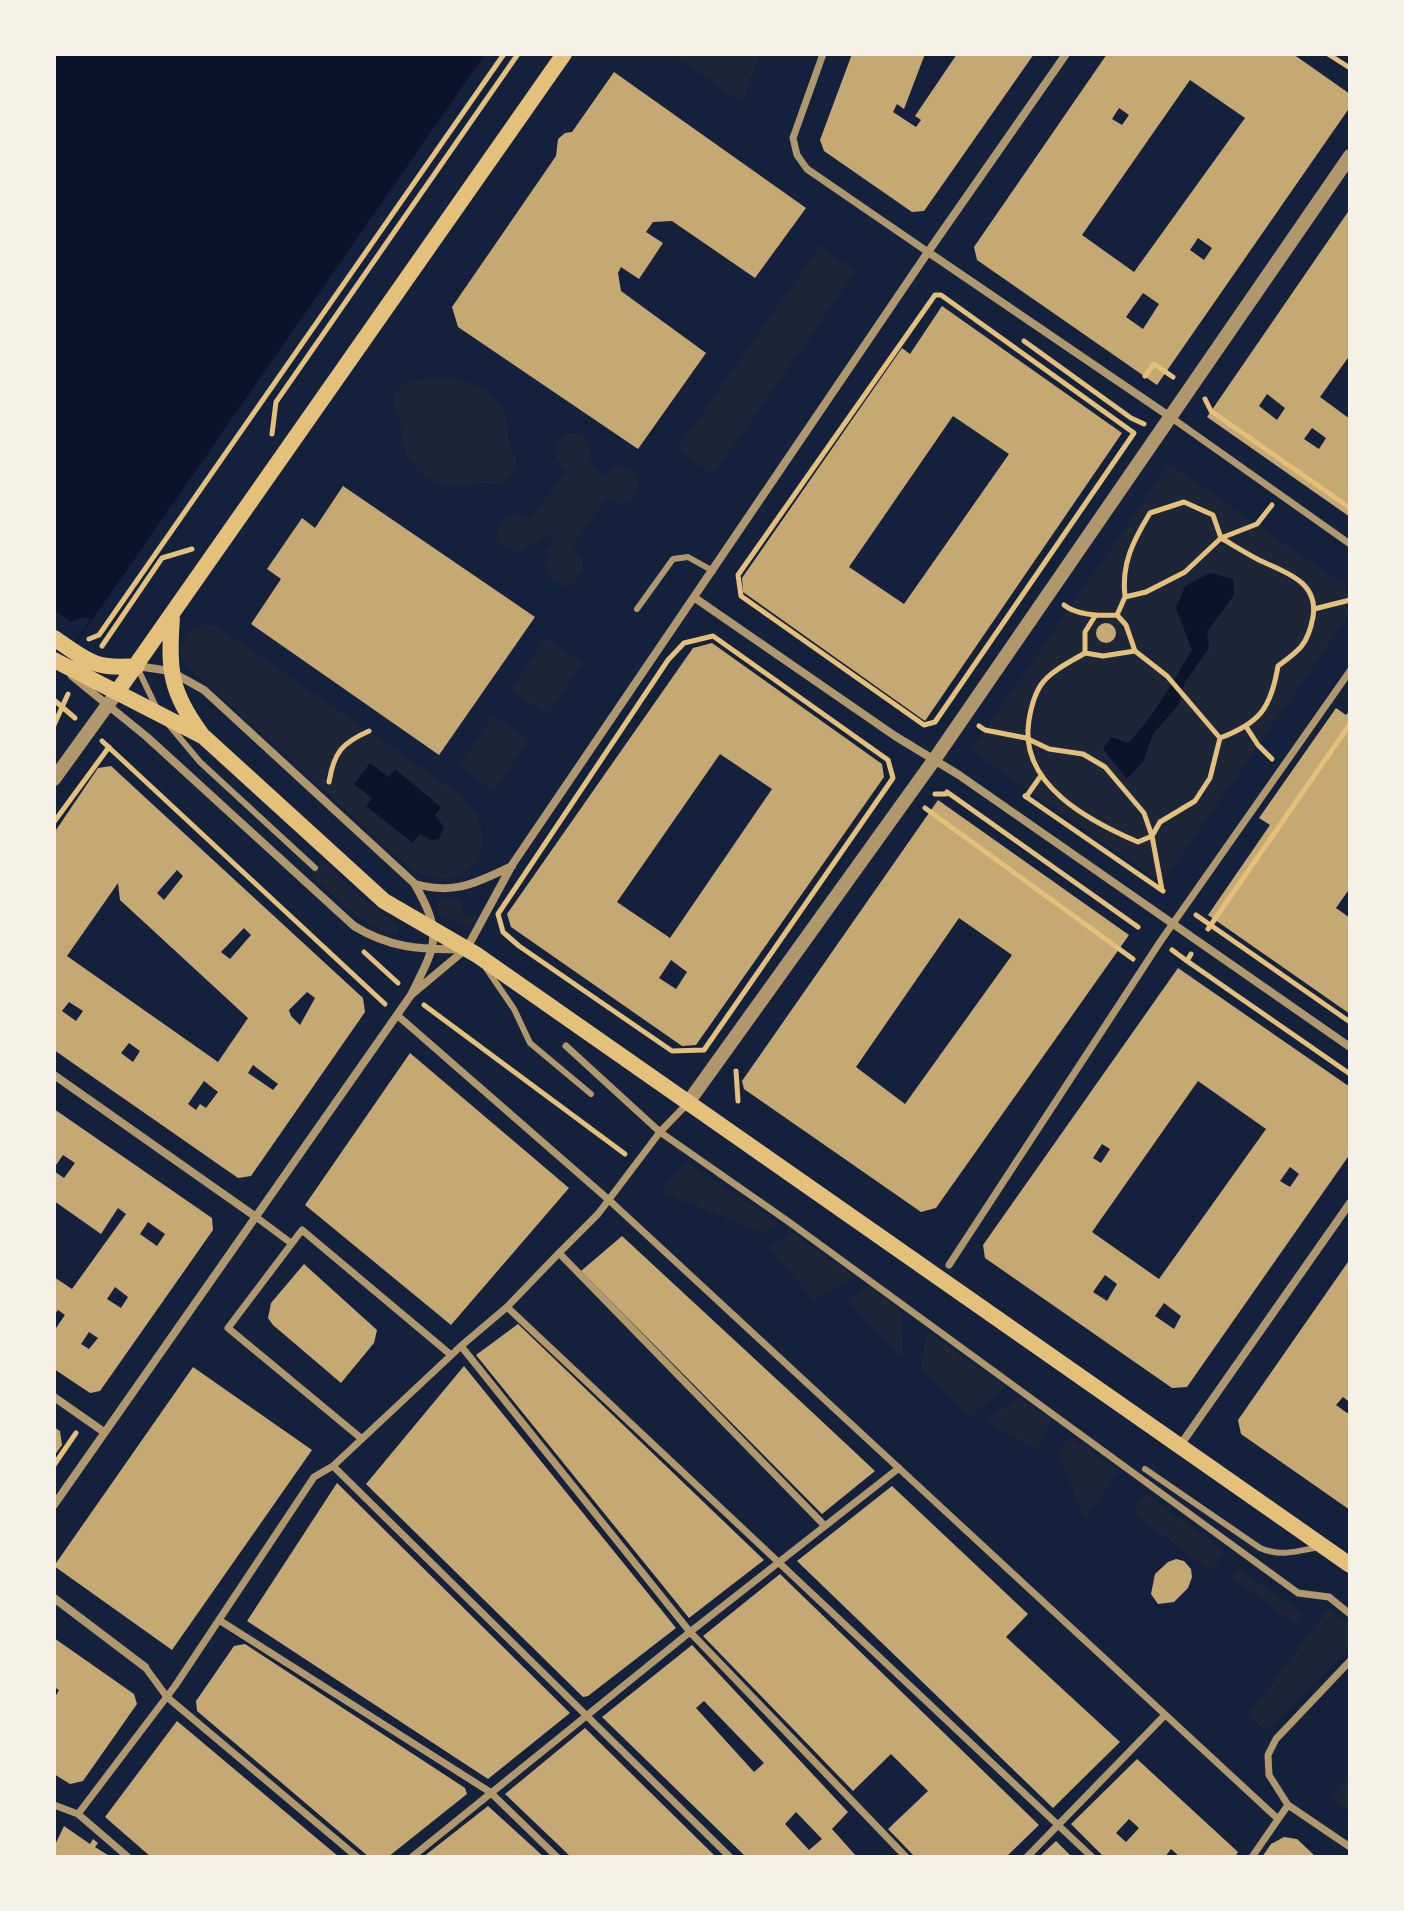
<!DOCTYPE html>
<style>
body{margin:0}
#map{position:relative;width:1404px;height:1911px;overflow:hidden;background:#14213d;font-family:Overpass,sans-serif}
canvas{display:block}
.frame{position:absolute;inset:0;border:56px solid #f6f1e7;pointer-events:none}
</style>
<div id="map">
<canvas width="1404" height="1911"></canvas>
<div class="frame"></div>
</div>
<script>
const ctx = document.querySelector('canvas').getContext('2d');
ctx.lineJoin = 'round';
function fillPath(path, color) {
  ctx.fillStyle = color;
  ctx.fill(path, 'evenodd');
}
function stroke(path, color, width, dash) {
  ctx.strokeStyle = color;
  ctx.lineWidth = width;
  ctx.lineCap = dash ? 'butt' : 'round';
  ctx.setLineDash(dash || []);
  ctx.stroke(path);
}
const green = new Path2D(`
 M672 54H760L742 103Z
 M820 246 856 271 713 475 677 449Z
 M447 377C473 382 497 389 506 418 508 424 507 430 508 437 511 459 527 457 505 482 496 484 491 484 481 483 473 483 465 488 457 487 433 486 409 469 403 445 401 439 404 432 403 426 400 412 386 402 400 387 409 378 433 380 447 377Z
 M567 434H580C591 444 591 450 588 464L604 476 616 467 628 468 637 475C639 491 637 500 621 504L607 497 572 547 583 561V570L571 586C556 586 550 580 546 566L550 556 545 553 554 540 545 533 536 545 531 543 522 551 515 553 501 544 496 534 504 517 515 514 530 520 566 471 557 461 554 444Z
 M1169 464 1350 589V614L1162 883 971 750Z
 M203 624 215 625 461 795C466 802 473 809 477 816 490 841 480 876 448 879 435 880 423 875 412 870L185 664 180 654 186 634Z
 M546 638 582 663 547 715 511 690Z
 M493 715 529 740 494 791 459 766Z
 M324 862 359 895 398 925V934C372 936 330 892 311 875Z
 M460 897 465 915 475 918 470 928 439 915 437 900Z
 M686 1162 779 1224 764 1233 660 1192Z
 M791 1232 854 1276 814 1301 769 1248Z
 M868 1285 901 1311 903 1358 848 1301Z
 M927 1331 1005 1387 969 1418 921 1367Z
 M1018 1397 1051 1420 1038 1451 986 1421Z
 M1070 1437 1118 1471 1085 1519 1058 1453Z
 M1146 1494 1225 1552 1211 1571 1132 1513Z
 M1239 1569 1304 1614 1297 1625 1232 1579Z
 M1328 1608 1350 1624V1647L1266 1731 1247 1716Z
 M1350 1770V1812L1330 1798Z`);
const water = new Path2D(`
 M54 54H485L54 675Z
 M1210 573 1233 579 1234 595 1207 632 1209 648 1185 682 1179 704 1153 734 1143 762 1127 779 1103 749 1111 737 1128 743C1153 718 1174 680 1192 650L1176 608 1185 586Z
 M370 763 388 777 395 769 441 807 435 815 444 827 439 839 431 840 420 834 413 843 366 806 372 798 354 784Z`);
const pier = new Path2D(`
 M54 610 71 622 84 617 91 619 54 675Z`);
const building = new Path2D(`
 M852 54H925L904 109 897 104 893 112 916 127 921 120 915 116 957 54H1034L924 211 912 212 824 151 820 140Z
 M1107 54H1293L1350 94V107L1157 385 977 260 974 247ZM1190 80 1245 118 1134 272 1082 235ZM1119 108 1129 115 1122 125 1112 119ZM1198 238 1212 248 1204 260 1190 250ZM1143 293 1159 304 1143 329 1126 317Z
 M614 72 806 208 755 278 672 221 653 222 646 232 663 243 639 279 621 267 618 273 621 291 706 353 638 449 458 327 452 307 556 156 558 139 565 133 572 132Z
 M1350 209V355L1320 397 1350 419V517L1207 417ZM1267 394 1285 408 1277 420 1259 406ZM1312 428 1326 438 1319 449 1304 439Z
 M942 306 1122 433 925 721 743 592 742 578 902 348 910 354ZM953 416 1009 454 904 604 849 567Z
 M343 486 535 617 439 755 251 624 281 579 267 569 302 518 315 528Z
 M1096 633a10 10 0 1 1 20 0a10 10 0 1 1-20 0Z
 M712 643 882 764 884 777 696 1045 682 1046 511 927 507 914 693 648ZM720 754 772 789 670 938 617 902ZM671 960 687 972 676 989 659 978Z
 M1336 708 1346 715 1350 710V888L1336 908 1350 918V1014L1208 915 1270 825 1259 818Z
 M111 766 363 998 365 1012 251 1176 238 1178 54 1050V833L98 768ZM177 870 183 876 164 900 157 893ZM118 883 120 900 248 1018 218 1062 67 956ZM244 928 251 935 230 959 221 952ZM307 992 315 998 300 1025 291 1016 289 1010ZM69 1002 83 1011 76 1021 62 1011ZM129 1043 140 1051 133 1062 121 1053ZM253 1065 278 1084 273 1090 248 1073ZM204 1081 218 1092 206 1108 200 1104 196 1110 188 1104Z
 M938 800 1129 935 936 1208 921 1212 744 1089 742 1081ZM959 918 1012 955 905 1104 856 1067Z
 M1178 968 1350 1087V1154L1187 1387 1172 1388 985 1258 983 1245ZM1198 1081 1266 1129 1159 1279 1092 1232ZM1102 1144 1110 1149 1101 1163 1093 1158ZM1290 1167 1299 1174 1290 1187 1280 1181ZM1105 1275 1117 1284 1107 1301 1093 1292ZM1164 1303 1181 1316 1174 1329 1155 1316Z
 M410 1053 569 1188 451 1325 305 1205Z
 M54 1109 212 1218 213 1230 100 1391 90 1393 54 1369V1327L56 1328 65 1315 58 1310 54 1315V1277L72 1289 126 1214 118 1208 101 1234 54 1201V1171L64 1178 75 1163 63 1155 54 1168ZM148 1222 165 1234 157 1246 140 1234ZM115 1287 128 1297 121 1308 107 1299ZM89 1332 98 1338 89 1349 81 1344Z
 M622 1236 812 1412 875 1471 822 1514 581 1271Z
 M1350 1259V1399L1348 1401 1343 1397 1336 1405 1350 1415V1510L1241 1434 1238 1420Z
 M304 1264 377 1330 374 1343 341 1383 273 1325 268 1318 271 1303Z
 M518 1324 764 1560 689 1618 476 1355Z
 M464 1366 676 1628 588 1696 583 1697 366 1484Z
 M193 1367 312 1450 172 1650 54 1566Z
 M54 1427 60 1431 62 1445 54 1456Z
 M337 1483 570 1713 488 1779 247 1621Z
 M892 1486 1028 1614 1006 1637 1120 1742 1053 1808 797 1561Z
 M1176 1559 1184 1561 1191 1569 1192 1577 1188 1588 1174 1602 1158 1604 1151 1594 1155 1574 1168 1562Z
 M780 1574 1039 1825 1006 1857H915L888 1829 928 1791 891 1754 853 1791 703 1636Z
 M54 1638 134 1694 137 1704 83 1781 70 1784 54 1774V1699L59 1690 54 1687Z
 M245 1644 465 1788 467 1794 388 1857H369L197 1711 196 1701 234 1646Z
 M692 1645 848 1812 832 1829 857 1857H746L602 1717ZM704 1701 764 1763 754 1772 696 1708ZM796 1812 822 1839 809 1850 785 1824Z
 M177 1721 339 1857H151L105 1817Z
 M585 1728 716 1857H571L505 1794Z
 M1137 1759 1238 1852 1235 1857H1180L1171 1849 1165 1857H1104L1071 1824ZM1129 1819 1139 1828 1126 1842 1116 1833Z
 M488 1806 544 1857H423Z
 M64 1826 90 1844 93 1839 98 1843 95 1847 111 1857H54V1847Z
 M1284 1837 1297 1839 1316 1857H1262L1271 1844Z
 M1056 1841 1072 1857H1039Z`);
const path = new Path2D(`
 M1328 54 1350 68
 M935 295H941L1134 433 935 722 924 725 741 596 738 575Z
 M1024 341 1131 418 1144 424
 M1145 376 1154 364 1173 377
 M1205 399 1211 411 1350 508
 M272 434 276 402 518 54
 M1125 597C1121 564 1133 541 1150 513L1184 502 1213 515 1221 538C1233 545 1246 553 1259 560 1284 572 1319 581 1313 617 1308 644 1300 650 1278 666 1271 708 1260 723 1220 738
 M1064 605C1078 616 1100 616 1117 615L1125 597 1146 592 1185 572 1221 538 1257 524 1272 505
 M1314 609 1350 600
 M1117 615 1126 625 1135 651
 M713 636 888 760 893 778 704 1050 672 1051 519 946 503 932 498 914 668 660 684 643Z
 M89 639 99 635 504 54
 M102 646 162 558 192 549
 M1135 651 1167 676 1220 738 1210 778 1195 801 1160 822 1152 836 1138 842C1089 821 1018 784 1029 720 1031 708 1035 691 1044 681 1054 669 1072 661 1085 653L1103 656Z
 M1085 653V632L1095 616
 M54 700 75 718
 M54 725 68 694
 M979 726 985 730 1026 738 1049 749 1083 754 1105 767 1144 813 1152 836 1162 890
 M1247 728 1258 745 1272 759
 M102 741 385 1004
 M329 782C334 752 342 743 369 731
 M947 792 1138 927
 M935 794H946
 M1025 796 1163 891
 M1026 797 1040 777
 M925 808 1133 959
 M54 822 109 747
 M1196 915 1350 1022
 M1208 929 1350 724
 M1172 950 1187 961 1191 954
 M364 952 398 983
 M1187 961 1350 1074
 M424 1005 625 1154
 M736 1071 738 1101
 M54 1465 76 1433`);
const service = new Path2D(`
 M637 609 673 559 688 557 713 571
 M138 669 157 709
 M169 725 200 762 315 868
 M486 968 514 1009 530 1043 591 1094
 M1145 1469 1260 1548C1280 1557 1298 1551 1319 1547`);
const pedestrian = new Path2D(`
 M823 54 793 138 797 155 807 169 928 252
 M1169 416 1350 544
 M397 1015 609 1200 1278 1819
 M566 1046 660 1132 789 1222 1298 1593 1329 1597 1350 1614
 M256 1217 291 1243
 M559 1253 598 1214 660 1132 687 1104
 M949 1265 1160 942 1350 671
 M461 1346 690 1632 906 1857
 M362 1439 228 1328 302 1230 451 1355
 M333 1466 730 1857
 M825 1526 899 1468
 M219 1620 490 1792 557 1857
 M1350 1661 1276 1739 1268 1755 1269 1775 1288 1805 1350 1847
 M145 1667 167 1697 357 1857
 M54 1805 78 1814 128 1857
 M78 1814 175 1686 314 1477 333 1466 461 1346 507 1307
 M412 1857 690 1632 825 1526 559 1253 507 1307 1092 1857
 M1027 1857 1165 1715
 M1252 1857 1288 1805`);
const minor = new Path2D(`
 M928 252 1169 416
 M695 598 895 736 959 775 1350 1047
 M72 676 147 737 354 926C388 947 419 950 459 949
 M415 884C455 895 476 883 512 866
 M411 995 467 948 512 865 928 252 1066 54
 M54 1075 256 1217
 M54 1397 104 1432
 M1179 1447 1350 1203
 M54 1505 411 995C436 945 444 935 414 883L204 690 170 671 137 666
 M54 1598 145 1667`);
const tertiary = new Path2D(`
 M54 779 117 692
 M687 1104 934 760 1350 156`);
const secondary = new Path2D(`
 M172 618C168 670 170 692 202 735
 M54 638C88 661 94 670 137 666
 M54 660 204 737 384 901 477 955 1350 1565
 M117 692 564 54`);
fillPath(green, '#1d2539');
fillPath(water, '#0b132b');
fillPath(pier, '#14213d');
fillPath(building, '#c6a872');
stroke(path, '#e5c07b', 5);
stroke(service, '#b1986c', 6);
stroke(pedestrian, '#b1986c', 7);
stroke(minor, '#b1986c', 8);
stroke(tertiary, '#b1986c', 14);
stroke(secondary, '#e5c07b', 16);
</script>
